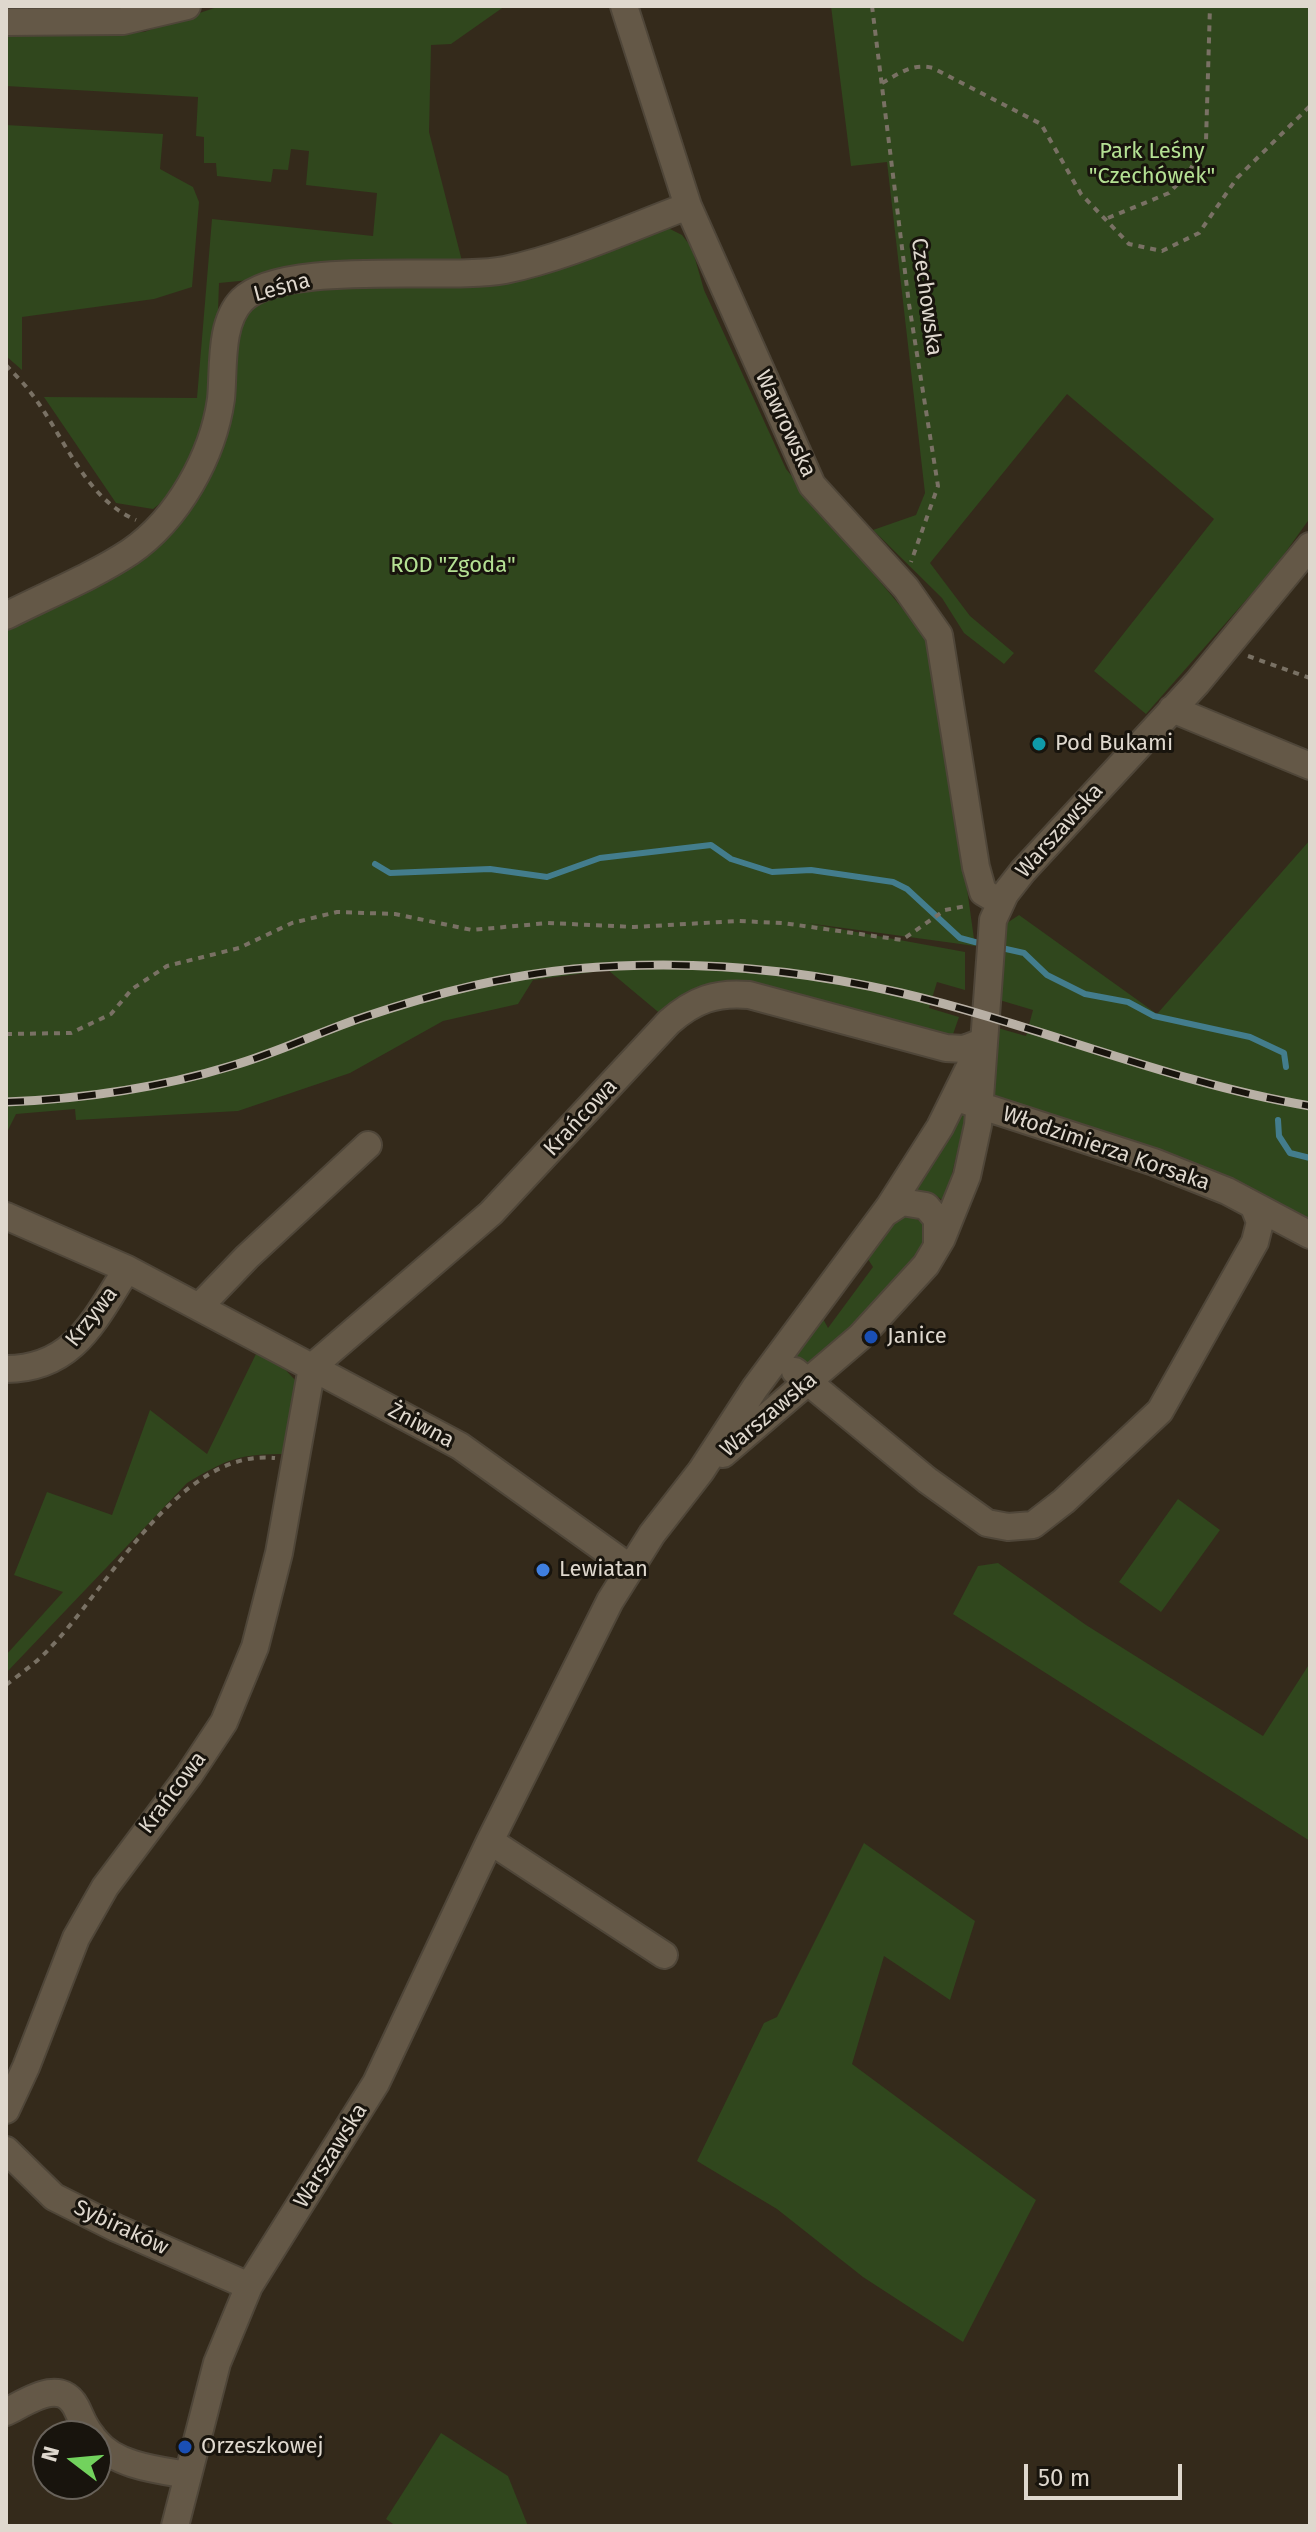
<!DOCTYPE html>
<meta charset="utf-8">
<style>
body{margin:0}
#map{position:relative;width:1316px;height:2532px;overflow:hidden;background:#342a1b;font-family:"Fira Sans",sans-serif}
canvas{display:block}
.frame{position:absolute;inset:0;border:8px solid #dfd8ce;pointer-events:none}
.north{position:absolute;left:32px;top:2420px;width:80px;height:80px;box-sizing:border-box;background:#18140d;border:2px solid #68625a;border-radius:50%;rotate:286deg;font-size:22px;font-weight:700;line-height:32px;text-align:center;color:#dfd8ce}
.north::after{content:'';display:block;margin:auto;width:28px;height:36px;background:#72d25d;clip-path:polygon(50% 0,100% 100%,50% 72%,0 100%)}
.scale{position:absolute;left:1024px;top:2464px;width:158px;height:36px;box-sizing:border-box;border:4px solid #dfd8ce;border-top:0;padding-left:10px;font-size:24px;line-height:28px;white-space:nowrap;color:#dfd8ce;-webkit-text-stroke:6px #18140d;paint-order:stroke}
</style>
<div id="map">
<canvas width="1316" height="2532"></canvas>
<div class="frame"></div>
<div class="north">N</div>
<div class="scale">50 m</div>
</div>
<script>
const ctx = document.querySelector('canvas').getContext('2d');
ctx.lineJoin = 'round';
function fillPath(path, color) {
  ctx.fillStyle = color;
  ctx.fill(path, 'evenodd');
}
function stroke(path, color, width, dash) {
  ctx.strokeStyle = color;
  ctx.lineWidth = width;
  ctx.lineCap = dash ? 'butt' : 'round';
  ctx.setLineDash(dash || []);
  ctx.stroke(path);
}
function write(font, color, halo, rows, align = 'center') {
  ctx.font = font + ' "Fira Sans",sans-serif';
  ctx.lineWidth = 6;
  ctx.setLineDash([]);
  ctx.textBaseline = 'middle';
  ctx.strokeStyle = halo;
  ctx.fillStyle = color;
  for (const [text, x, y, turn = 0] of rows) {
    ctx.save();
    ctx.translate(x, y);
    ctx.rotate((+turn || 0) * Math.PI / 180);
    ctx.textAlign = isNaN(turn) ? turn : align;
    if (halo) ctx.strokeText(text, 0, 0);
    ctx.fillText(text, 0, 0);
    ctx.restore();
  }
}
const green = new Path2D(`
 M220 6H505L451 44 431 45 429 132 463 265 373 268 219 283C216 357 220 462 153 509L116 503 44 397 197 398 212 219 373 236 377 193 306 185 309 151 291 149 288 170 273 169 271 182 217 176 216 163H204V137L196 136 198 97 6 86V35L144 32Z
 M831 6H1310V518L1275 567 1146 714 1094 671 1214 519 1067 394 930 563 970 616 1014 653 1004 664 964 633 942 598 873 530 916 515 925 493 887 162 851 166Z
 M6 125 163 134 160 169 193 187 199 202 192 287 154 299 22 317V370L6 356Z
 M664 226 682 235 692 248 704 290 786 469 933 645 975 946 807 923 965 952V990L937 982 929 1008 959 1017 951 1040 763 991 663 1016 608 970 533 980 518 1004 443 1021 350 1073 238 1111 76 1120 75 1109 16 1114 6 1134V626L176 516 234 331 249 306 295 287 484 277Z
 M1310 840V1226L995 1098 994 1027 1026 1036 1033 1010 996 999 1001 927 1019 915 1157 1014Z
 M961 1108H968L945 1202 934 1194 913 1190Z
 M909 1215 925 1224 927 1240 902 1280 811 1367 796 1363 793 1354 820 1313 828 1328 873 1267 864 1253 882 1228Z
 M256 1354 278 1362 297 1382 288 1454C239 1454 229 1458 187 1483L6 1673V1655L63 1592 14 1575 47 1492 112 1515 150 1410 207 1454Z
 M1178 1499 1220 1530 1161 1612 1119 1582Z
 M998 1563 1086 1625 1263 1736 1310 1663V1841L953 1614 978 1566Z
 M864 1843 975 1921 950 2000 884 1956 852 2064 1036 2200 963 2342 863 2277 777 2209 697 2161 764 2023 777 2017Z
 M441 2433 508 2476 528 2526H396L386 2519Z`);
const stream = new Path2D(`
 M375 864 390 873 490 869 547 877 600 858 711 845 731 859 772 872 811 870 893 882 907 889 960 938 986 945
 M997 947 1024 953 1047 975 1085 994 1128 1002 1154 1016 1250 1037 1284 1053 1286 1067
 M1278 1120 1279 1136 1290 1153 1310 1158`);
const path = new Path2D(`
 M872 6 909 304 938 486 911 562
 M882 83C900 73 913 63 933 68L1041 124 1081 194 1129 244 1162 251 1199 233 1237 178 1310 106
 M1108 218 1169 193 1189 172 1206 141 1210 6
 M6 365C14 374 24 383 31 393 64 435 84 498 136 520
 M1248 656 1310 678
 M6 1034 71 1033 111 1014 132 989 167 966 239 948 292 923 337 912 395 914 472 930 548 923 634 927 738 921 783 923 902 940 945 910 966 906
 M6 1685C20 1674 36 1663 48 1650 107 1591 178 1448 275 1458`);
const minor = new Path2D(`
 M624 6 688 206 812 485 906 588 939 635 976 867 983 892 1000 902
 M6 22 123 21 187 6
 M6 616C47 595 92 577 130 552 178 519 213 456 221 399 224 370 219 323 242 300 283 259 447 281 505 270 567 257 629 228 688 206
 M1172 709 1310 766
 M966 1101 1154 1162 1227 1191 1310 1235
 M885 1213 902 1202 926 1206 937 1219V1245
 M6 1216 127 1269 460 1446 629 1567
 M199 1307 247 1257 368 1145
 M6 1369C74 1369 95 1319 127 1269
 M795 1371 927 1480 987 1523 1008 1527 1033 1525 1064 1501 1160 1411 1255 1242 1260 1222 1254 1207
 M723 1454 860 1337 926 1265 942 1238 967 1176 978 1125 993 920 1005 894 1023 871 1197 683 1310 546
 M490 1841 664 1955
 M6 2110 26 2067 76 1938 105 1887 189 1775 224 1722 255 1647 279 1553 312 1367 491 1213 669 1022C694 1000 716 992 749 995L946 1048 964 1049 982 1042
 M6 2150 54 2197 116 2228 249 2286
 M6 2412C27 2402 60 2377 76 2407 81 2417 84 2427 92 2436
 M96 2441C116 2466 159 2470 188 2475
 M175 2526 217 2363 249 2286 376 2083 490 1841 610 1601 652 1534 701 1471 755 1388 889 1207 940 1127 982 1042`);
const rail = new Path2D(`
 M6 1102C82 1099 159 1088 231 1066 277 1053 319 1032 364 1017 432 994 502 976 574 969 683 959 794 968 901 993 1038 1025 1171 1083 1310 1106`);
const markers = [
 [1039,744,8,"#0f9aa8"],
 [871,1337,8,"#1a4fb4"],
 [543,1570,8,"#3f7fe0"],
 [185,2447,8,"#1a4fb4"]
];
const parkNames = [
 ["Park Leśny",1152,152],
 ["\"Czechówek\"",1152,177],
 ["ROD \"Zgoda\"",453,566]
];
const streetNames = [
 ["Leśna",282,288,-15],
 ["Czechowska",926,297,82],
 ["Wawrowska",785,424,65],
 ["Warszawska",1060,831,-48],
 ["Krańcowa",581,1118,-47],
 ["Włodzimierza Korsaka",1106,1149,19],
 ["Krzywa",92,1317,-52],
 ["Warszawska",769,1415,-40],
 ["Żniwna",421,1426,28],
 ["Krańcowa",173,1793,-53],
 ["Warszawska",331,2156,-58],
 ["Sybiraków",121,2228,25]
];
const poiNames = [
 ["Pod Bukami",1055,744],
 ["Janice",887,1337],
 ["Lewiatan",559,1570],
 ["Orzeszkowej",201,2447]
];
fillPath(green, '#30471d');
stroke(stream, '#437d8d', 6);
stroke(minor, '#4f4639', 30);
stroke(path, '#797164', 4, [6, 6]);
stroke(minor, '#645847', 26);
stroke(rail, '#b8b0a5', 9);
stroke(rail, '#18140d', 6, [18]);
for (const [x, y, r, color] of markers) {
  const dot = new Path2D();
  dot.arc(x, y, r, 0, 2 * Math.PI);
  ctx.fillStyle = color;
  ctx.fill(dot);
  stroke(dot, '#18140d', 3);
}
write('22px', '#b4e093', '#18140d', parkNames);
write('22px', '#dfd8ce', '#18140d', streetNames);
write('22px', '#dfd8ce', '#18140d', poiNames, 'left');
</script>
